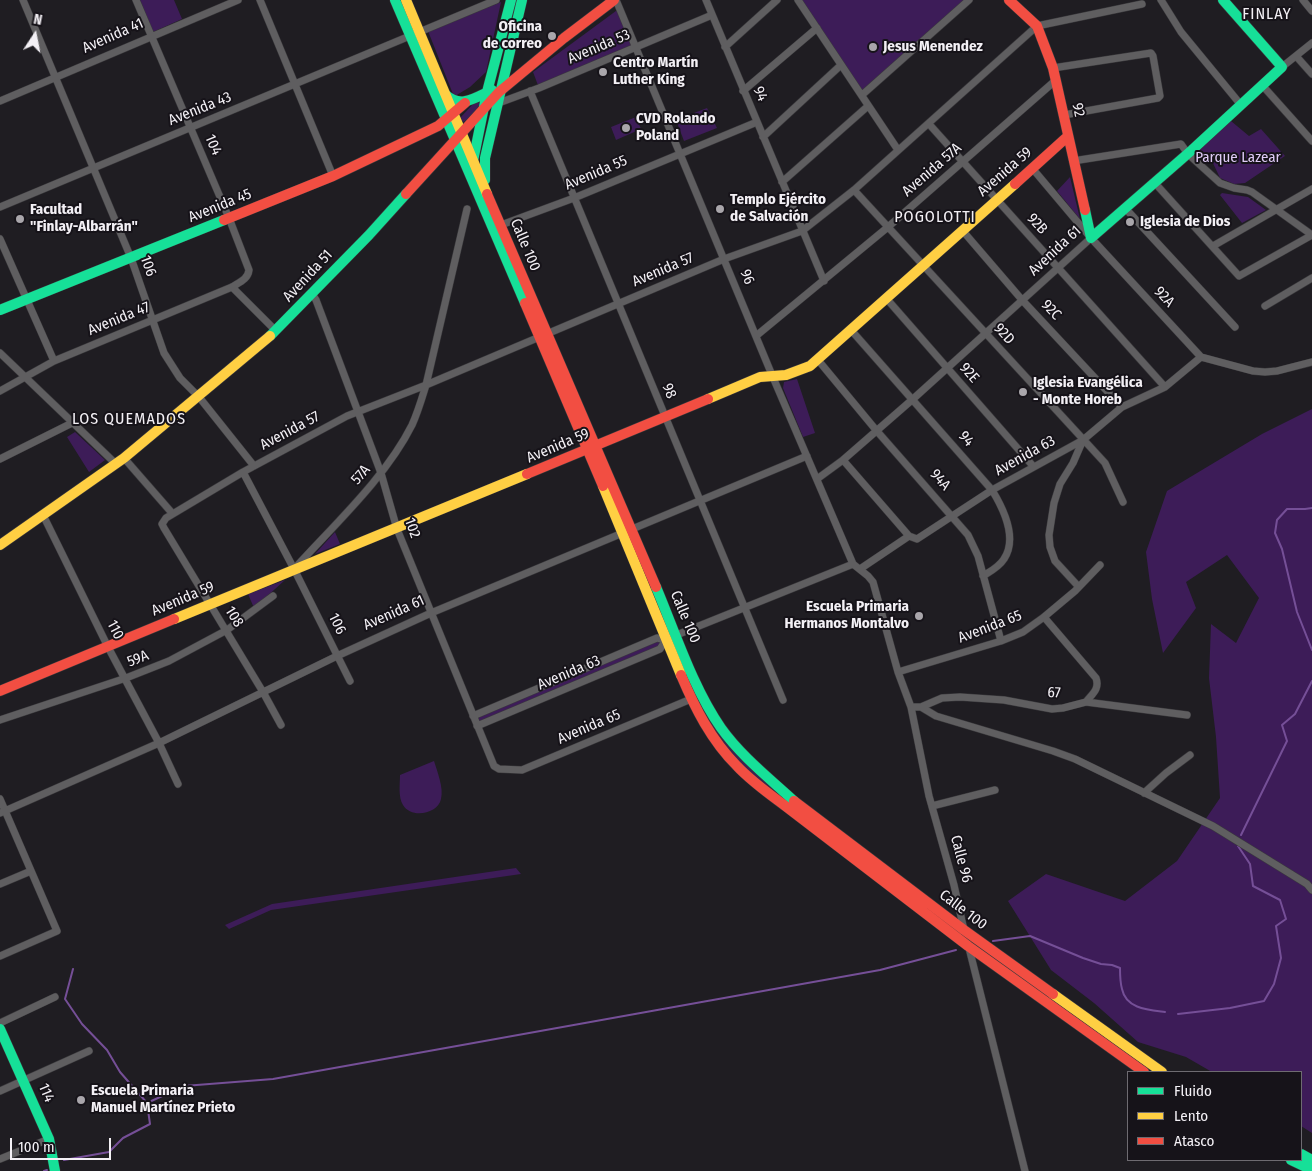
<!DOCTYPE html>
<meta charset="utf-8">
<style>
body{margin:0}
#map{position:relative;width:1312px;height:1171px;overflow:hidden;background:#1f1d22;font-family:"Fira Sans Condensed",sans-serif}
canvas{display:block}
.legend{position:absolute;left:1127px;top:1071px;width:175px;height:90px;box-sizing:border-box;background:#161319;border:1px solid #6e6b71;margin:0;padding:6px 9px;list-style:none;font-size:15px;color:#f3f0f5}
.legend li{display:flex;align-items:center;gap:10px;height:25px}
.legend b{width:25px;border:1px solid #6e6b71}
.north{position:absolute;left:10px;top:10px;width:50px;height:50px;-webkit-text-stroke:4px #161319;paint-order:stroke;rotate:11deg;font-size:14px;font-weight:700;line-height:20px;text-align:center;color:#f3f0f5}
.north::after{content:'';display:block;margin:auto;width:18px;height:22px;background:#f3f0f5;clip-path:polygon(50% 0,100% 100%,50% 72%,0 100%)}
.scale{position:absolute;left:10px;top:1138px;width:101px;height:22px;box-sizing:border-box;border:2px solid #f3f0f5;border-top:0;padding-left:6px;font-size:15px;line-height:18px;white-space:nowrap;color:#f3f0f5;-webkit-text-stroke:4px #161319;paint-order:stroke}
</style>
<div id="map">
<canvas width="1312" height="1171"></canvas>
<ul class="legend">
<li><b style="height:6px;background:#16e098"></b>Fluido</li>
<li><b style="height:6px;background:#ffcf43"></b>Lento</li>
<li><b style="height:6px;background:#f24e42"></b>Atasco</li>
</ul>
<div class="north">N</div>
<div class="scale">100 m</div>
</div>
<script>
const ctx = document.querySelector('canvas').getContext('2d');
ctx.lineJoin = 'round';
function fillPath(path, color) {
  ctx.fillStyle = color;
  ctx.fill(path, 'evenodd');
}
function stroke(path, color, width, dash) {
  ctx.strokeStyle = color;
  ctx.lineWidth = width;
  ctx.lineCap = dash ? 'butt' : 'round';
  ctx.setLineDash(dash || []);
  ctx.stroke(path);
}
function write(font, color, halo, rows, align = 'center') {
  ctx.font = font + ' "Fira Sans Condensed",sans-serif';
  ctx.lineWidth = 4;
  ctx.setLineDash([]);
  ctx.textBaseline = 'middle';
  ctx.strokeStyle = halo;
  ctx.fillStyle = color;
  for (const [text, x, y, turn = 0] of rows) {
    ctx.save();
    ctx.translate(x, y);
    ctx.rotate((+turn || 0) * Math.PI / 180);
    ctx.textAlign = isNaN(turn) ? turn : align;
    if (halo) ctx.strokeText(text, 0, 0);
    ctx.fillText(text, 0, 0);
    ctx.restore();
  }
}
const green = new Path2D(`
 M140 0H174L182 19 153 32Z
 M798 0H969L862 95Z
 M501 2 486 72 470 87 455 96 453 94 428 31Z
 M620 8 635 47 539 88 533 72Z
 M483 102 470 118 463 122 460 118 474 103Z
 M707 108 717 128 684 141 676 120Z
 M636 117 641 129 616 140 611 127Z
 M1231 121 1249 136 1261 129 1285 156 1245 183 1234 184 1220 178 1212 161 1195 150Z
 M1070 177 1080 219 1057 191Z
 M1222 193 1248 197 1266 210 1242 223 1220 195Z
 M797 379 815 433 803 437 783 388 784 382Z
 M1312 409V1133L1301 1126V1072H1212L1186 1057 1138 1042 1094 1003 1051 970 1008 901 1046 874 1125 901 1177 861 1220 798 1216 737 1209 678 1211 624 1236 643 1259 598 1227 555 1186 582 1196 608 1163 653 1152 599 1146 552 1167 491 1262 434Z
 M75 432 105 460 89 472 67 437Z
 M335 532 340 544 315 554Z
 M285 580 254 608 248 594Z
 M673 640 696 694 773 787 790 805C771 790 752 775 735 758 703 725 688 681 673 640Z
 M658 641 662 642 659 647 479 723 476 717Z
 M434 761C437 771 444 788 441 799 438 814 411 819 403 805 398 797 400 784 400 775Z
 M516 868 521 874 271 910 229 929 225 925 272 904Z`);
const stream = new Path2D(`
 M1312 508 1305 509H1287L1277 520 1275 533 1282 549 1297 612 1312 650
 M1241 835 1287 741 1282 725 1295 714 1312 681
 M993 941 1030 936 1083 958 1101 964 1112 965 1120 968C1120 975 1120 982 1122 989 1126 1009 1149 1010 1165 1012
 M1178 1014 1230 1008 1264 1001 1274 984 1281 958 1276 926 1286 919 1280 900 1253 886 1250 864 1238 846
 M147 1103 184 1086 273 1079 880 970 956 950
 M64 1160 109 1152 123 1138 150 1124 147 1103 120 1072 107 1050 82 1024 65 999 73 969
 M44 1171 47 1170`);
const street = new Path2D(`
 M23 0 131 258 164 353 180 378 199 397 254 466
 M260 0 333 176
 M616 0 772 375 853 564
 M706 0 824 281
 M798 0 898 150
 M1161 0 1181 32 1241 105
 M1303 0 1312 11
 M725 47 777 0
 M1296 56 1312 74
 M1282 67 1312 43
 M1053 68 1151 53 1153 56 1160 96 1158 98 1064 115
 M1262 85 1312 141
 M530 91 783 700
 M743 91 817 28
 M862 95 969 0
 M0 101 238 0
 M496 104 539 88 712 15
 M929 124 1165 387
 M763 137 841 65
 M1073 161 1181 144 1188 154 1220 183 1234 188 1247 190 1252 192 1312 235
 M1032 168 1091 238 1201 357 1253 371 1265 372 1277 371 1312 362
 M782 182 868 106
 M1154 182 1239 276 1312 235
 M854 190 1105 463 1123 502
 M0 207 496 0
 M1125 208 1235 327
 M501 225 574 198 757 122
 M962 230 1023 301 1122 407
 M0 239 54 361
 M1213 246 1312 189
 M232 287 276 331
 M312 294 316 300 381 473 397 529 494 766 499 769 522 770 691 699
 M886 298 1033 466
 M1265 306 1312 278
 M851 330 992 490C1003 508 1018 538 1004 559 999 567 991 571 983 576
 M756 336 888 227 1056 80
 M0 353 116 464
 M818 360 876 430 968 535 978 556 1001 641
 M0 391 54 361 232 287C240 282 248 279 249 270L229 218 136 0
 M124 458 172 513
 M0 459 72 423
 M843 460 909 536 917 539 992 490 1083 440 1122 407 1165 387 1201 357
 M243 472 294 569 350 681
 M817 479 843 460 913 399 1091 238
 M43 515 108 647 159 743 178 784
 M853 564 868 576 873 582 898 672 911 707 929 796 954 885 964 930
 M296 567C335 524 386 477 412 425 418 412 422 398 426 385L467 209
 M860 569 909 536
 M1078 586 1055 561 1050 547 1049 535 1054 503 1060 484 1073 463 1083 440
 M1044 617 1096 678C1100 689 1092 694 1086 702
 M674 636 853 564
 M898 672 1001 641 1023 632 1044 617 1075 591 1100 565
 M911 707H921L936 716 1053 751 1075 759 1213 826 1307 884 1312 890
 M921 707 942 698 960 697 1004 700 1052 709 1063 708 1086 702 1187 715
 M473 716 657 638 666 640 660 649 477 726
 M0 720 126 678 169 661 227 630 273 596
 M281 725 263 692 164 528 162 524 166 518 243 472 347 416 426 385 724 259 802 231 854 190 1037 26 1142 4
 M1144 793 1166 773 1190 755
 M0 799 57 931 0 956
 M932 806 995 790
 M0 813 159 743 337 656 431 613 807 456
 M0 884 31 871
 M969 948 1025 1171
 M0 1023 55 997
 M0 1091 89 1051
 M0 1159 49 1139`);
const fast = new Path2D(`
 M395 0 525 303
 M446 95C461 109 476 97 492 90
 M473 161 487 92 511 0
 M485 180V158L522 0
 M1085 210 1091 238 1192 150 1282 67 1223 0
 M0 310 224 220
 M270 336 369 235 406 194
 M656 587C675 632 693 688 721 728 741 756 769 778 794 801
 M0 1029 49 1139 55 1171
 M1301 1154 1312 1160
 M1291 1160 1312 1170`);
const slow = new Path2D(`
 M406 0 487 194
 M708 399 760 377 786 375 810 366 1015 184
 M603 486 681 675
 M0 545 124 458 270 336
 M174 619 527 474
 M1053 994 1162 1072`);
const jam = new Path2D(`
 M1009 0 1037 26 1053 68 1085 210
 M1015 184 1067 137
 M406 194 499 92 564 38 614 0
 M487 194 656 587
 M224 220 333 176 438 126 465 103
 M525 303 603 486
 M527 474 708 399
 M681 675C695 708 711 740 737 766 751 781 768 793 784 805
 M0 691 174 619
 M794 801 964 930 1053 994
 M784 805 968 946 1144 1072`);
const markers = [
 [552,36,5,"#a9a6ab"],
 [873,47,5,"#a9a6ab"],
 [603,72,5,"#a9a6ab"],
 [626,128,5,"#a9a6ab"],
 [720,209,5,"#a9a6ab"],
 [20,219,5,"#a9a6ab"],
 [1130,222,5,"#a9a6ab"],
 [1023,392,5,"#a9a6ab"],
 [919,616,5,"#a9a6ab"],
 [81,1100,5,"#a9a6ab"]
];
const poiNames = [
 ["Oficina",542,27,"right"],
 ["de correo",542,44,"right"],
 ["Jesus Menendez",883,47],
 ["Centro Martín",613,63],
 ["Luther King",613,80],
 ["CVD Rolando",636,119],
 ["Poland",636,136],
 ["Templo Ejército",730,200],
 ["de Salvación",730,217],
 ["Facultad",30,210],
 ["\"Finlay-Albarrán\"",30,227],
 ["Iglesia de Dios",1140,222],
 ["Iglesia Evangélica",1033,383],
 ["- Monte Horeb",1033,400],
 ["Escuela Primaria",909,607,"right"],
 ["Hermanos Montalvo",909,624,"right"],
 ["Escuela Primaria",91,1091],
 ["Manuel Martínez Prieto",91,1108]
];
const streetNames = [
 ["Avenida 41",113,36,-24],
 ["Avenida 53",599,47,-23],
 ["94",760,94,67],
 ["Avenida 43",200,109,-22],
 ["92",1078,110,79],
 ["104",213,145,67],
 ["Avenida 57A",932,170,-41],
 ["Avenida 59",1005,172,-41],
 ["Avenida 55",596,173,-23],
 ["Avenida 45",220,206,-22],
 ["92B",1037,224,48],
 ["Calle 100",525,245,67],
 ["Avenida 61",1055,251,-43],
 ["106",148,266,71],
 ["Avenida 57",663,270,-23],
 ["Avenida 51",308,276,-47],
 ["96",747,277,68],
 ["92A",1164,297,47],
 ["92C",1051,310,47],
 ["Avenida 47",119,319,-22],
 ["92D",1004,334,47],
 ["92E",969,373,49],
 ["98",669,391,68],
 ["Avenida 57",290,431,-28],
 ["94",966,439,49],
 ["Avenida 59",558,446,-23],
 ["Avenida 63",1025,456,-29],
 ["57A",361,475,-49],
 ["94A",940,480,48],
 ["102",412,528,70],
 ["Avenida 59",183,599,-23],
 ["Avenida 61",394,613,-24],
 ["108",234,617,58],
 ["Calle 100",685,617,67],
 ["106",337,624,64],
 ["Avenida 65",990,627,-21],
 ["110",115,630,63],
 ["59A",138,659,-21],
 ["Avenida 63",569,673,-23],
 ["67",1054,693,2],
 ["Avenida 65",589,727,-23],
 ["Calle 96",961,859,75],
 ["Calle 100",963,910,37],
 ["114",46,1093,67]
];
const parkNames = [
 ["Parque Lazear",1238,158]
];
const neighbourhoodNames = [
 ["FINLAY",1267,15],
 ["POGOLOTTI",935,218],
 ["LOS QUEMADOS",129,420]
];
fillPath(green, '#3d1c58');
stroke(stream, '#754f97', 2);
stroke(street, '#3b3a3d', 8);
stroke(fast, '#3b3a3d', 11);
stroke(slow, '#3b3a3d', 11);
stroke(jam, '#3b3a3d', 11);
stroke(street, '#5f5e60', 7);
stroke(fast, '#16e098', 10);
stroke(slow, '#ffcf43', 10);
stroke(jam, '#f24e42', 10);
for (const [x, y, r, color] of markers) {
  const dot = new Path2D();
  dot.arc(x, y, r, 0, 2 * Math.PI);
  ctx.fillStyle = color;
  ctx.fill(dot);
  stroke(dot, '#161319', 2);
}
write('bold 15px', '#f3f0f5', '#161319', poiNames, 'left');
write('15px', '#f3f0f5', '#161319', streetNames);
write('15px', '#dfcbf6', '#161319', parkNames);
ctx.letterSpacing = '1px';
write('16px', '#f3f0f5', '#161319', neighbourhoodNames);
ctx.letterSpacing = '0px';
</script>
